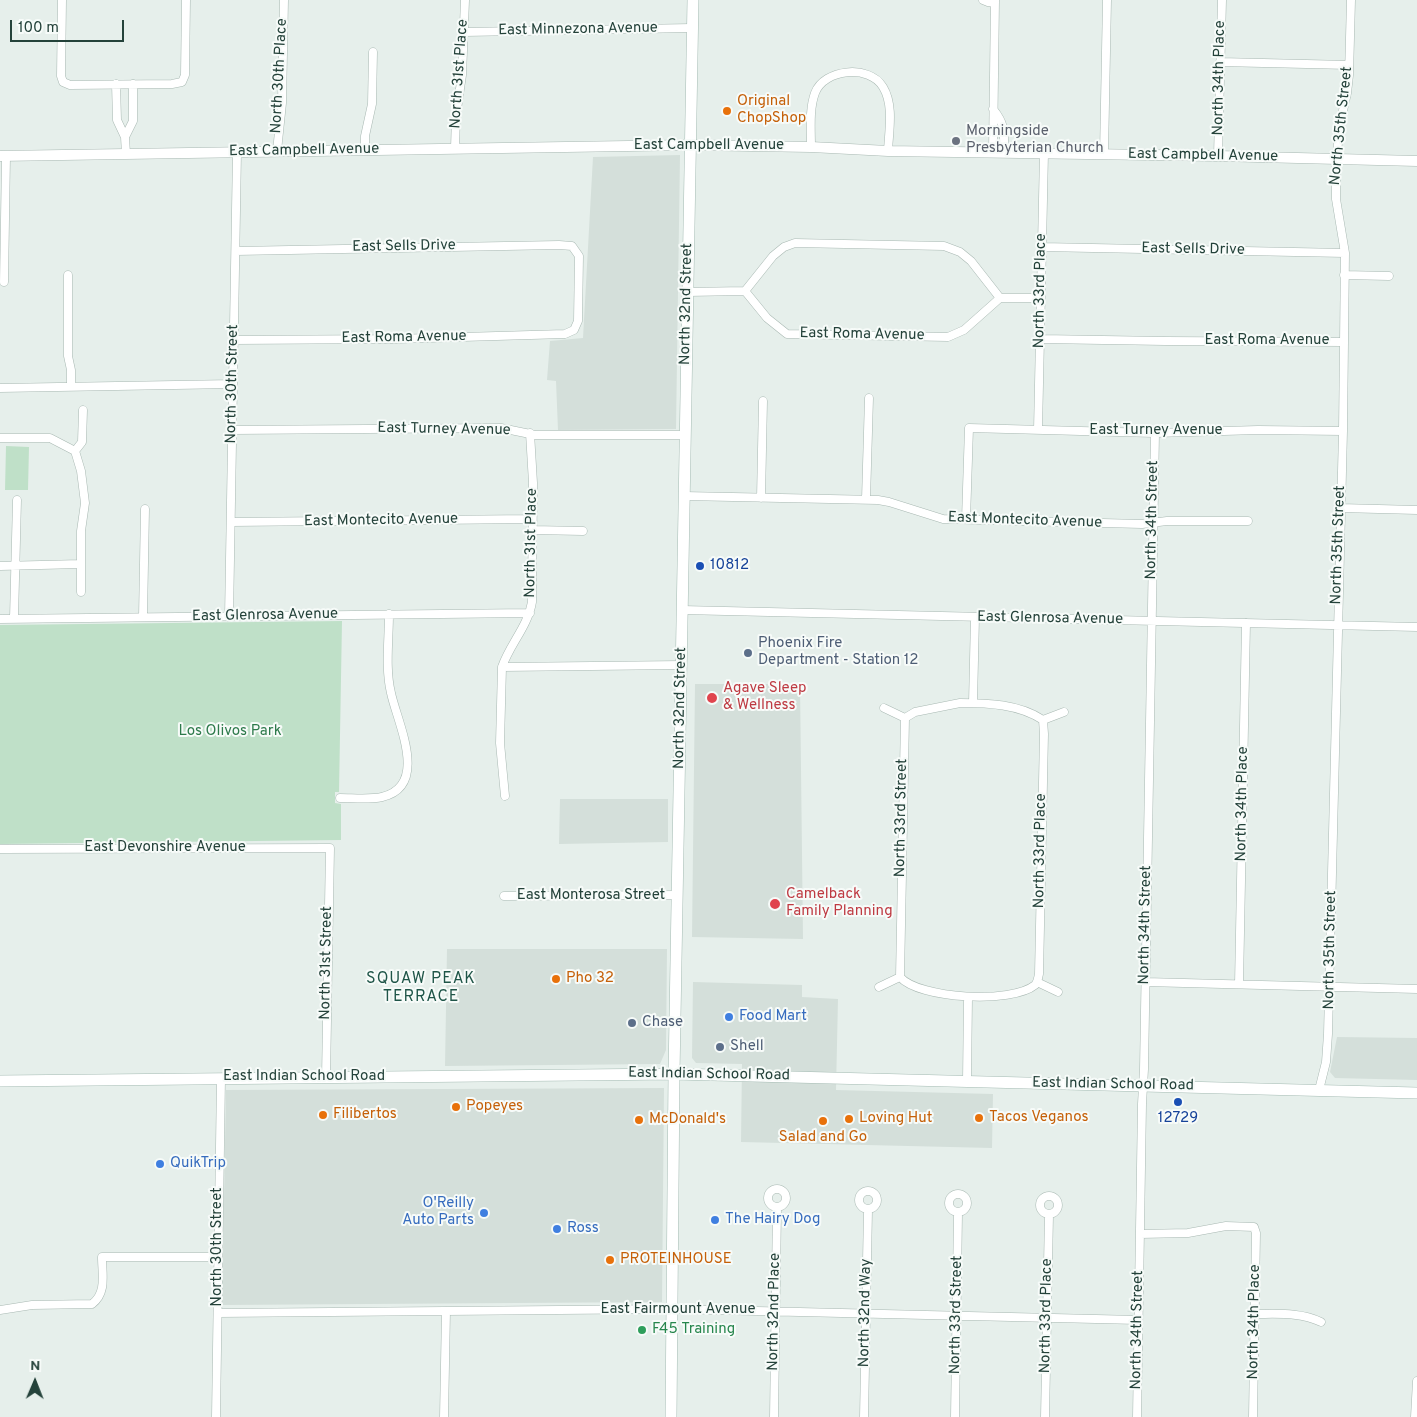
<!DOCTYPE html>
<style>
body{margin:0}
#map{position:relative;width:1417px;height:1417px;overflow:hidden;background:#e6efeb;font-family:Overpass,sans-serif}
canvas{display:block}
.north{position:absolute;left:10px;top:1357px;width:50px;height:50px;-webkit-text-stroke:4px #f7fbf9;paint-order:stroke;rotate:1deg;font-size:14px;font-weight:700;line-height:20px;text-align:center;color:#24423a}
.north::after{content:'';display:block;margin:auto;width:18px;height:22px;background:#24423a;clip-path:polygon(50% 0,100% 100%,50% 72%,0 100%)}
.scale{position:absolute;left:10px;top:20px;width:114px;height:22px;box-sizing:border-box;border:2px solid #24423a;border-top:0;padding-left:6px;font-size:15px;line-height:18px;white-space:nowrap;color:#24423a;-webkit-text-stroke:4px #f7fbf9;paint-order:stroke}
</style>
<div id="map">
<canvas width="1417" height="1417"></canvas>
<div class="north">N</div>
<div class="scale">100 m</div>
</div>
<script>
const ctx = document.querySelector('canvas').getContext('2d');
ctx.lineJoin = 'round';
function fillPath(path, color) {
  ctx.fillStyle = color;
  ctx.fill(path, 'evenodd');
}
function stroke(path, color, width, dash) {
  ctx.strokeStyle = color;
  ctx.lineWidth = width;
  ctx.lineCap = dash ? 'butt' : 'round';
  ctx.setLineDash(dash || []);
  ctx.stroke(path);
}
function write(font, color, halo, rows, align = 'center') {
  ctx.font = font + ' Overpass,sans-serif';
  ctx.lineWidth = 4;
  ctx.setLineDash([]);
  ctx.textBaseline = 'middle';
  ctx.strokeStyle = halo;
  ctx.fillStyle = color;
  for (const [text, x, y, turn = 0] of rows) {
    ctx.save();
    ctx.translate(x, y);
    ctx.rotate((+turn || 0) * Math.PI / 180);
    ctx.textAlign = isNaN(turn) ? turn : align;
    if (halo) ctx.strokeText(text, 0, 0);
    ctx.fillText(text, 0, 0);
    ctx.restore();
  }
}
const built = new Path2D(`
 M680 155 676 429 558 430 556 381 547 380 550 341 583 338 593 157Z
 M695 684H800L803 939 692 937Z
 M560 799H668V842L559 844Z
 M447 949H667L666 1050 660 1064 445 1066Z
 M693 982 802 985V997L838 999 836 1090 993 1094 992 1148 741 1142 742 1064 696 1063 692 1058Z
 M1337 1037 1417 1038V1080L1335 1078 1330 1072Z
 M664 1088 662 1302 222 1305 226 1090Z`);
const green = new Path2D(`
 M6 446 29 447 28 490H5Z
 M342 621 339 792H335V803L341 804V840L0 844V625Z`);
const minor = new Path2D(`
 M62 0 61 76 63 82 70 85 172 84 182 82 185 75 186 0
 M983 0 988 2 995 3
 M464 32 692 28
 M1220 62 1349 65
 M116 84 117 120 125 137
 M993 109C1006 125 1004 133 1004 152
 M811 147C811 130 809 109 815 93 824 69 869 64 883 87 894 105 889 130 888 151
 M455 148 456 116 462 75 465 0
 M365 150V136L372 104 373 52
 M277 151 282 103 284 0
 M993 152 995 0
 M126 154 125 137 133 121V84
 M1104 154 1107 0
 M1218 156 1222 0
 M1042 247 1345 253
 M68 275V356L71 370V386
 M1344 275 1389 276
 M4 282 6 156
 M745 291 773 256 784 247 795 243 944 246 960 252 971 261 1000 298
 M687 292 745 291 767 318 787 334 948 337 964 330 1000 298H1041
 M1041 339 1165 341 1343 342
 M233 340 394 339 565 334 574 330 578 321 579 256 572 246 559 245 236 251
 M0 388 233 384
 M232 430 501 428 535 435H685
 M1038 430 1044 153
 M0 438H50L75 451
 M75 451 81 471 85 503 81 531V592
 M75 451 82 442 83 410
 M684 496 878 500 889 502 943 519 1142 524 1167 521H1248
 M761 498 763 401
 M866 499 869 398
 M1340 508 1417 510
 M966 519 969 428 1155 433 1258 430 1343 431
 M231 522 532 519
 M532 530 583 531
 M0 566 81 564
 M682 610 1417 627
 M143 617 145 509
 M229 617 237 152
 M14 618 17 500
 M0 619 530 613
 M502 667 682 665
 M960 703C988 703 1019 704 1043 720L1044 734 1039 974C1038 978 1038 982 1035 985 1012 1004 919 999 900 977L905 718 915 712Z
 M973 703 975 617
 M884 708 905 718
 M1043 720 1064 712
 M505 796 500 743 502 667C510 644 528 626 532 602L533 483 530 433
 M340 798C353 798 369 800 382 797 430 786 397 722 391 693 385 668 389 640 389 614
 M0 849 330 848 326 1077
 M504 896 678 895
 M1037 982 1058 992
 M1145 982 1417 989
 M1239 984 1246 623
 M879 987 900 977
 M967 1081 968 997
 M1319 1090 1326 1062 1328 1034 1343 431 1345 253 1336 199V169L1339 128 1347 93 1349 75 1351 0
 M768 1198a9 9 0 1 1 18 0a9 9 0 1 1-18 0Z
 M859 1200a9 9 0 1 1 18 0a9 9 0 1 1-18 0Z
 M949 1203a9 9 0 1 1 18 0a9 9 0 1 1-18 0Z
 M1040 1205a9 9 0 1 1 18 0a9 9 0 1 1-18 0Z
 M1140 1234 1188 1233 1226 1226 1254 1227 1256 1233 1253 1417
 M0 1310 32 1305 92 1304C107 1293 102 1274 102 1257H218
 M218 1313 672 1309 1138 1320
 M1255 1314C1278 1314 1301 1312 1321 1322
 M216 1417 221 1078
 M444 1417 446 1311
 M774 1417 777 1208
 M864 1417 868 1210
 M955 1417 958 1213
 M1045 1417 1049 1215
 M1137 1417 1142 1104 1144 1069 1155 433
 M1415 1417 1417 1381`);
const tertiary = new Path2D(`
 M0 156 691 145 811 147 888 151 1218 156 1417 161`);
const secondary = new Path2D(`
 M0 1081 674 1074 1417 1093
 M671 1417 674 1074 693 0`);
const markers = [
 [727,111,5,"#e8710a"],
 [956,141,5,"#6b7280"],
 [700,566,5,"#1a4fb4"],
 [748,653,5,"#5c6f8a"],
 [712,698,6,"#e0444e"],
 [775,904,6,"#e0444e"],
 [556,979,5,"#e8710a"],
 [729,1017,5,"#3f7fe0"],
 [632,1023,5,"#5c6f8a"],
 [720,1047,5,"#5c6f8a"],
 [1178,1102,5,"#1a4fb4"],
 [456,1107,5,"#e8710a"],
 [323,1115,5,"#e8710a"],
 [979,1118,5,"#e8710a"],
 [849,1119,5,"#e8710a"],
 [639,1120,5,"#e8710a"],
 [823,1121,5,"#e8710a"],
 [160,1164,5,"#3f7fe0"],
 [484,1213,5,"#3f7fe0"],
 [715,1220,5,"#3f7fe0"],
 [557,1229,5,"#3f7fe0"],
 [610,1260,5,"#e8710a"],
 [642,1330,5,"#2e9e5b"]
];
const streetNames = [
 ["East Minnezona Avenue",578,30,-1],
 ["North 31st Place",460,74,-86],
 ["North 30th Place",280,76,-87],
 ["North 34th Place",1220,78,-89],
 ["North 35th Street",1342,126,-84],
 ["East Campbell Avenue",709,146],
 ["East Campbell Avenue",304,151,-1],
 ["East Campbell Avenue",1203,156,1],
 ["East Sells Drive",404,247,-1],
 ["East Sells Drive",1193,250,1],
 ["North 33rd Place",1041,291,-89],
 ["North 32nd Street",687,304,-89],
 ["East Roma Avenue",862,335,1],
 ["East Roma Avenue",404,338,-1],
 ["East Roma Avenue",1267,341],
 ["North 30th Street",233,384,-89],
 ["East Turney Avenue",444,430,1],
 ["East Turney Avenue",1156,431],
 ["North 34th Street",1153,520,-89],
 ["East Montecito Avenue",381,521,-1],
 ["East Montecito Avenue",1025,521,2],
 ["North 31st Place",532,543,-89],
 ["North 35th Street",1339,545,-88],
 ["East Glenrosa Avenue",265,616,-1],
 ["East Glenrosa Avenue",1050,619,1],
 ["North 32nd Street",681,708,-89],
 ["North 34th Place",1243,804,-89],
 ["North 33rd Street",902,818,-89],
 ["East Devonshire Avenue",165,848],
 ["North 33rd Place",1041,851,-89],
 ["East Monterosa Street",591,896],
 ["North 34th Street",1146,925,-89],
 ["North 35th Street",1331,950,-89],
 ["North 31st Street",327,963,-89],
 ["East Indian School Road",709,1075,1],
 ["East Indian School Road",304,1077],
 ["East Indian School Road",1113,1085,1],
 ["North 30th Street",218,1247,-90],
 ["East Fairmount Avenue",678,1310],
 ["North 32nd Place",775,1312,-89],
 ["North 32nd Way",866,1313,-89],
 ["North 33rd Street",957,1315,-89],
 ["North 33rd Place",1047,1316,-89],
 ["North 34th Place",1255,1322,-89],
 ["North 34th Street",1138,1330,-89]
];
const foodNames = [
 ["Original",737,102],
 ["ChopShop",737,119],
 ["Pho 32",566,979],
 ["Popeyes",466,1107],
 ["Filibertos",333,1115],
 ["Tacos Veganos",989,1118],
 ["Loving Hut",859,1119],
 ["McDonald's",649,1120],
 ["Salad and Go",823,1138,"center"],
 ["PROTEINHOUSE",620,1260]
];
const worshipNames = [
 ["Morningside",966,132],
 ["Presbyterian Church",966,149]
];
const transitNames = [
 ["10812",710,566],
 ["12729",1178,1119,"center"]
];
const serviceNames = [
 ["Phoenix Fire",758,644],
 ["Department - Station 12",758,661],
 ["Chase",642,1023],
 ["Shell",730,1047]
];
const healthNames = [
 ["Agave Sleep",723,689],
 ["& Wellness",723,706],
 ["Camelback",786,895],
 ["Family Planning",786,912]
];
const parkNames = [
 ["Los Olivos Park",230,732]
];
const shopNames = [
 ["Food Mart",739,1017],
 ["QuikTrip",170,1164],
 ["O'Reilly",474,1204,"right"],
 ["Auto Parts",474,1221,"right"],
 ["The Hairy Dog",725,1220],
 ["Ross",567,1229]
];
const leisureNames = [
 ["F45 Training",652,1330]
];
const neighbourhoodNames = [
 ["SQUAW PEAK",421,980],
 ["TERRACE",421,998]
];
fillPath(built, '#d4dfda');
fillPath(green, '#bfe0c8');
stroke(minor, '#a8b8b2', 9);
stroke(tertiary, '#a8b8b2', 11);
stroke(secondary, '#a4bbb3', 12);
stroke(minor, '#fff', 8);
stroke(tertiary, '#fff', 10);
stroke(secondary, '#fff', 11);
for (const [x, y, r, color] of markers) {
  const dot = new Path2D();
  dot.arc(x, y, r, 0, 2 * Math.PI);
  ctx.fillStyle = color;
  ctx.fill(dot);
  stroke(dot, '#f7fbf9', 2);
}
write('15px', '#24423a', '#f7fbf9', streetNames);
write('15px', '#c56008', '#f7fbf9', foodNames, 'left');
write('15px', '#5b616d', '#f7fbf9', worshipNames, 'left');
write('15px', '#164399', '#f7fbf9', transitNames, 'left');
write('15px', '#4e5e75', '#f7fbf9', serviceNames, 'left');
write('15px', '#be3a42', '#f7fbf9', healthNames, 'left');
write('15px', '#2d7a4b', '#f7fbf9', parkNames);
write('15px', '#366cbe', '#f7fbf9', shopNames, 'left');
write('15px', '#27864d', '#f7fbf9', leisureNames, 'left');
ctx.letterSpacing = '1px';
write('16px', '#1f5548', '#f7fbf9', neighbourhoodNames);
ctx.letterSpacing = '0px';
</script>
